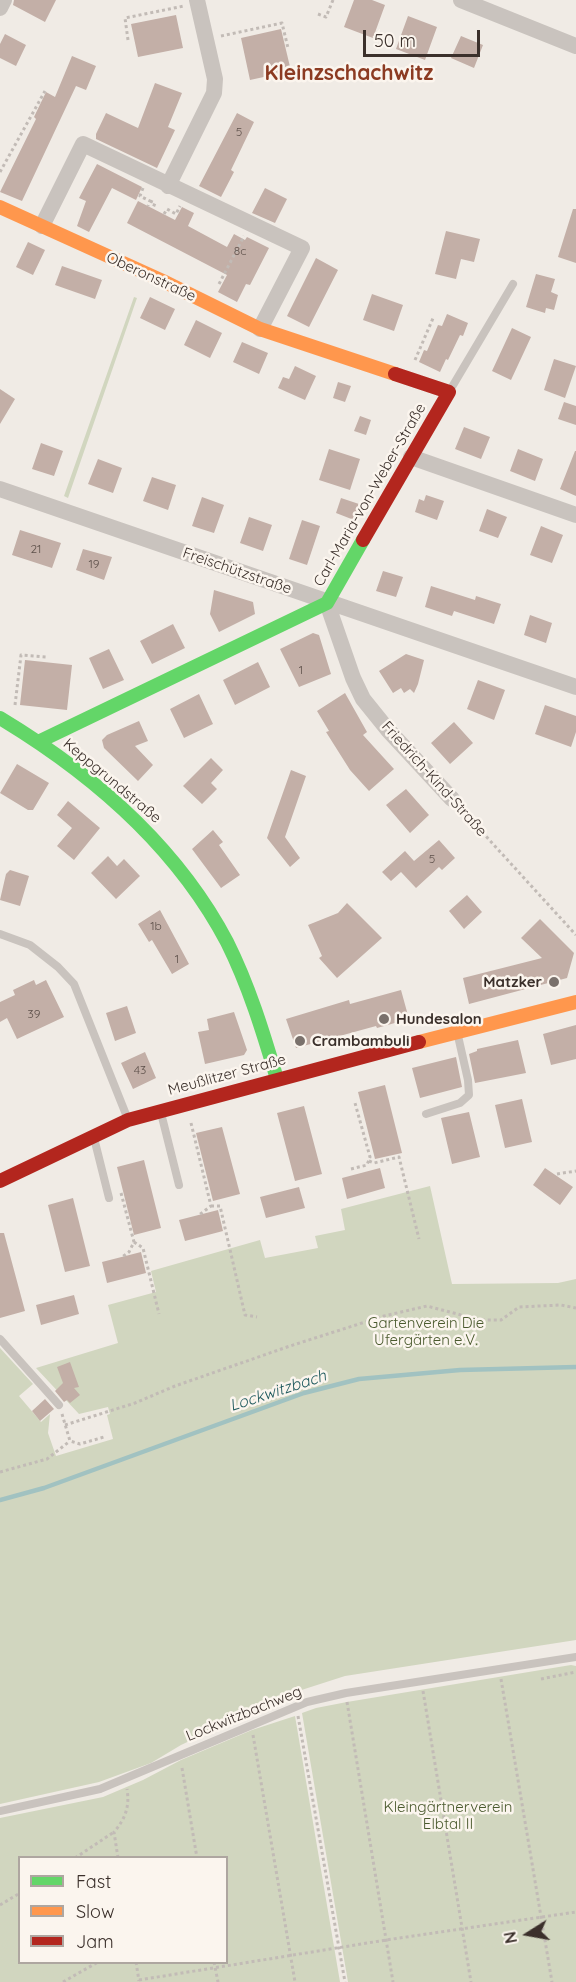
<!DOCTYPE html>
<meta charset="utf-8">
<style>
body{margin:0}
#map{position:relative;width:576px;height:1982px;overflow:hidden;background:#f0ebe5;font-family:Quicksand,sans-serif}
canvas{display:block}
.legend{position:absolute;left:18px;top:1856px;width:210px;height:108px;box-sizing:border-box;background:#fbf5ee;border:2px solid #aea6a0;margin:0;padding:8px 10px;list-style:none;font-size:18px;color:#3b302b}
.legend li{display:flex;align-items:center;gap:12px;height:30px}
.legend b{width:30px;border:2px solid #aea6a0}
.north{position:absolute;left:498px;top:1904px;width:60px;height:60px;-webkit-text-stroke:4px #fbf5ee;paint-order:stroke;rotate:259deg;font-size:16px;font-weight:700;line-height:24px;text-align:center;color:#3b302b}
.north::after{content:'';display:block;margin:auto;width:21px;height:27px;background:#3b302b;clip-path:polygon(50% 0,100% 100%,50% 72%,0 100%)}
.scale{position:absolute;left:363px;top:30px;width:117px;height:27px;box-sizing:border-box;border:3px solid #3b302b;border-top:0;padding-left:8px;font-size:18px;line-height:21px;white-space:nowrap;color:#3b302b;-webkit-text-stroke:4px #fbf5ee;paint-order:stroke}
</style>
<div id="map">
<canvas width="576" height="1982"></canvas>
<ul class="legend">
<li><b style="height:8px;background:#63d668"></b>Fast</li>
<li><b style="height:8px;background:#ff974d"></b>Slow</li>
<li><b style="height:8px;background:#b3261e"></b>Jam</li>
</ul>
<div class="north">N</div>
<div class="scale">50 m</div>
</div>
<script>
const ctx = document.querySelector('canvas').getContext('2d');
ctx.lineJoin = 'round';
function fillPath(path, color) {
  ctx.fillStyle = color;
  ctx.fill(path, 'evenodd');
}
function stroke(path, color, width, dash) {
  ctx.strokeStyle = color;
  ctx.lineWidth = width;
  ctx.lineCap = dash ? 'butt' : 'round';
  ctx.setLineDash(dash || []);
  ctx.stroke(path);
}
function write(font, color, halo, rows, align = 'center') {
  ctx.font = font + ' Quicksand,sans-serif';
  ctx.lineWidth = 5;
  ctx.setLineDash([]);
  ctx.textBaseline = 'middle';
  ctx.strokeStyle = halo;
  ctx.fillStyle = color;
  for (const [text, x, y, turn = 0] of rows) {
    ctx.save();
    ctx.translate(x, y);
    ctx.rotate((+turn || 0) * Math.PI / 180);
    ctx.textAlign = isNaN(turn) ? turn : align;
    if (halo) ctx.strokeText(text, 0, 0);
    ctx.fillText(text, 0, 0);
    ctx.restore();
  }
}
const green = new Path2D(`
 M134 297 137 298 68 498 64 496Z
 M430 1186 452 1284 558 1283 576 1279V1640L345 1676 286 1695 181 1745 151 1763 99 1782 0 1804V1348L33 1384 19 1396 41 1422 50 1414 48 1433 56 1456 113 1439 107 1415 110 1414 108 1407 79 1414 36 1368 118 1343 108 1305 156 1292 151 1271 260 1240 265 1258 318 1248 315 1236 345 1230 341 1209Z
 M571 1665 576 1666V1982H348L302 1713 316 1708 347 1702Z
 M295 1716 340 1982H0V1818L103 1797 143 1780 181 1760 252 1730ZM20 1858H226V1962H20Z`);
const stream = new Path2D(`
 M0 1500 44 1488 304 1393 359 1379 460 1370 576 1367`);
const building = new Path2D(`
 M14 0H56L45 22 13 5Z
 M354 0H372L385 5 373 38 344 27Z
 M176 15 183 48 138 57 131 24Z
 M408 16 437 27 425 60 396 49Z
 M281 29 291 71 250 80 241 38Z
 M5 34 26 45 16 66 0 58V44Z
 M461 36 483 45 474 68 451 58Z
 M72 56 96 66 86 90 76 86 22 201 0 192 36 119 34 117 46 92 55 97Z
 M155 83 182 93 168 127 175 130 157 168 96 139V134L106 113 138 128Z
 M237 113 254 122 231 170 234 172 221 197 199 186Z
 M97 164 142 187 136 200 112 188 89 232 77 226 86 201 79 198Z
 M265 188 287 199 275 223 252 213Z
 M138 201 175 220 182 207 194 213 188 226 227 247 234 234 245 240 247 237 269 248 250 285 246 284 237 302 218 292 227 275 127 223Z
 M573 209H576V263L558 257Z
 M446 231 480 239 474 262 461 259 456 279 435 274Z
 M28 242 45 250 33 275 16 267Z
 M316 258 338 270 309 327 287 316Z
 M62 266 102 280 95 299 55 285Z
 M536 274 555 279 551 292 558 295 554 310 546 308 545 313 526 307Z
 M372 294 403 305 394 331 363 320Z
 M150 297 175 309 165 330 140 318Z
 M447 314 468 323 463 336 460 335 448 360 446 359 440 372 419 362 424 350 427 351 438 325 442 326Z
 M196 320 222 333 210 358 184 345Z
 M512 328 531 337 511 380 492 371Z
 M242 342 268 353 259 374 233 362Z
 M554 359 576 366 565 398 544 390Z
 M295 366 316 376 305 400 278 388 283 377 289 379Z
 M338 382 351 386 345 402 333 398Z
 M0 389 15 399 0 424Z
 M564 402 576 406V425L558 419Z
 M360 416 371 420 366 435 354 431Z
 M464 427 490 437 481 459 455 449Z
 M41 443 63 451 54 476 32 469Z
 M329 449 360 459 350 490 319 480Z
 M518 449 543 459 535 481 510 471Z
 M575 451H576V496L560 489Z
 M98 459 122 468 113 493 88 484Z
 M152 477 176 485 168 510 143 501Z
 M426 495 444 501 437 520 415 512 419 499 424 501Z
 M202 497 224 505 214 533 192 526Z
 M341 498 359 504 354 520 336 513Z
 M487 509 507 517 498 538 479 531Z
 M249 517 272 525 263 551 240 543Z
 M302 520 320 526 307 565 289 559Z
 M541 526 563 535 552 563 530 555Z
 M20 530 61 543 52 568 12 555Z
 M83 549 112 557 104 580 76 570Z
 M383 571 403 577 396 597 376 591Z
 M431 586 475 600 476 596 501 604 494 624 454 611 452 616 425 607Z
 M214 590 253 602 255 614 219 632 210 614Z
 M530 615 552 623 546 643 524 635Z
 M173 624 185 648 152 664 140 641Z
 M313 633 319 635 331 674 299 687 280 649Z
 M109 649 124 680 103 689 89 658Z
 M406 654 424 660 418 684 414 693 410 689 404 693 401 688 393 693 379 671Z
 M25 660 72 665 67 710 20 705Z
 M258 662 270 687 235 705 223 680Z
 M478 680 505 690 494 720 467 709Z
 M345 693 367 732 363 735 394 769 369 791 350 770 326 732 329 731 317 711Z
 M199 694 213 724 184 738 170 709Z
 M545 705 576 716V732L571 747 535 734Z
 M139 721 148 741 135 746 153 765 138 781 104 748 102 740 107 735Z
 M454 722 473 743 450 764 431 743Z
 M211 758 223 770 211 783 217 789 202 804 183 786Z
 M17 764 49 783 33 810H28L0 793Z
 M291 770 306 776 285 837 300 858 290 867 267 838Z
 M406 789 429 815 410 833 386 805Z
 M68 801 100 828 74 860 57 846 72 828 57 815Z
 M213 830 223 842 219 845 240 875 221 888 192 849Z
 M439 840 455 858 442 870 439 867 416 888 401 872 391 881 382 872 405 851 414 861Z
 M108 856 117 866 124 859 140 876 116 899 91 873Z
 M10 870 29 876 20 906 0 900 6 874Z
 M467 895 482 912 464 929 449 911Z
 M347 903 382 938 337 978 319 958 322 956 308 925 338 913Z
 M160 910 189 964 172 974 152 940 149 942 138 924Z
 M540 919 574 953 567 978 469 1004 463 978 542 958 521 938Z
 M34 980 36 985 46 980 64 1017 17 1039 7 1018 0 1022V1002L15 995 13 990Z
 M401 990 409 1019 377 1028 376 1026 296 1048 286 1019 349 1000 350 1004Z
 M127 1006 136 1033 115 1041 106 1013Z
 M234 1012 247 1050 244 1055 205 1064 198 1032 209 1030 207 1019Z
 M576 1025V1059L551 1065 543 1034Z
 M518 1040 526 1073 475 1083 469 1054 477 1051V1049Z
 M145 1052 156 1078 133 1089 121 1063Z
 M456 1057 462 1087 420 1098 412 1068Z
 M385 1085 402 1153 375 1159 358 1092Z
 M522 1099 532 1142 505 1148 495 1105Z
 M304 1106 322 1174 295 1181 277 1113Z
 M469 1112 480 1157 452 1164 441 1118Z
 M222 1127 240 1194 213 1201 196 1133Z
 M144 1160 161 1228 134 1235 117 1167Z
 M380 1168 385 1188 347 1199 342 1178Z
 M545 1168 573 1187 560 1205 533 1185Z
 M299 1187 305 1208 266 1218 260 1197Z
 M73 1198 90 1266 65 1272 48 1205Z
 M218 1210 223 1231 185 1241 179 1220Z
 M0 1233H4L25 1311 0 1318Z
 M141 1252 146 1273 107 1283 102 1262Z
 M74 1295 79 1314 41 1325 36 1305Z
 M70 1362 79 1387 74 1388 80 1395 70 1403 67 1400 64 1402 55 1391 63 1383 57 1367Z
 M45 1399 54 1409 40 1421 32 1411Z`);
const path = new Path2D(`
 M318 14 326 17 333 0
 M221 36 282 23 288 48
 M128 40 125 18 184 6
 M0 172 45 91
 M143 188 140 196 150 201 148 206
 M150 201 155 203 153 208
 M164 214 167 209 176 214 180 206
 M219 284 244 236
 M415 360 434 316
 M15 705 21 655 46 657
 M462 810 576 935
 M191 1123 211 1206 199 1215
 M369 1161 374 1163 399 1157 419 1239
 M351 1169 367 1165 370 1157 355 1103
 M557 1174 576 1171
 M121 1193 134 1242 129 1252 122 1257
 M211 1206H220L245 1315 257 1317
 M134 1242 143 1248 159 1314
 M62 1414 70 1441 80 1444 104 1437
 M65 1425 135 1403 175 1386 290 1346 384 1316 427 1306 480 1320H501L519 1307 561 1305 576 1308
 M0 1472 47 1459 70 1441
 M501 1679 552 1982
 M541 1679 576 1672
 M423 1691 471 1982
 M347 1702 393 1982
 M298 1716 345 1982
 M253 1735 295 1982
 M182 1768 197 1858
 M75 1858 114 1832
 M118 1858 114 1832C125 1819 130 1807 127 1789
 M0 1905 20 1893
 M136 1962 139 1981
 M214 1962 218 1982
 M139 1980 386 1940 576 1912
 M63 1982 98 1962`);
const lane = new Path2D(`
 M449 392 513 284
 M0 934 30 945 58 967 74 984 127 1117
 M161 1113 179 1185
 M426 1114 460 1103 469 1095 468 1080 458 1036
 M94 1138 109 1198
 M0 1339 59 1405
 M0 1811 100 1789 307 1702 346 1693 576 1657`);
const street = new Path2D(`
 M461 0 576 46
 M0 8 4 0
 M168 186 214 93 215 79 197 0
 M42 226 83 144 302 248 260 329
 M411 457 576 515
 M0 489 576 687
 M327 603 353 678 363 699 388 730 452 799`);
const fast = new Path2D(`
 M0 718C93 774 176 845 227 942 249 986 263 1032 277 1079
 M38 742 327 603 363 540`);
const slow = new Path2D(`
 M0 207 163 281 260 329 395 374
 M419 1042 576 1002`);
const jam = new Path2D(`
 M363 540 449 392 395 374
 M0 1181 128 1120 419 1042`);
const markers = [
 [554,982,6,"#7a716c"],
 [384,1019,6,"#7a716c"],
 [300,1041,6,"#7a716c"]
];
const numberNames = [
 ["5",239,132],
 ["8c",240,251],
 ["21",36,549],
 ["19",94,564],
 ["1",301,670],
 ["5",432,859],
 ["1b",156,926],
 ["1",177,959],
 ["39",34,1014],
 ["43",140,1070]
];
const streetNames = [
 ["Oberonstraße",151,277,25],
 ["Carl-Maria-von-Weber-Straße",370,495,-60],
 ["Freischützstraße",237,571,19],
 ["Friedrich-Kind-Straße",434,779,48],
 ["Keppgrundstraße",112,781,40],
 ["Meußlitzer Straße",227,1075,-15],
 ["Lockwitzbachweg",244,1714,-22]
];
const poiNames = [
 ["Matzker",542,982,"right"],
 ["Hundesalon",396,1019],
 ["Crambambuli",312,1041]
];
const parkNames = [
 ["Gartenverein Die",426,1323],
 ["Ufergärten e.V.",426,1340],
 ["Kleingärtnerverein",448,1807],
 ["Elbtal II",448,1824]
];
const waterNames = [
 ["Lockwitzbach",278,1391,-18]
];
const districtNames = [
 ["Kleinzschachwitz",349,74]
];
fillPath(green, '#d1d6bf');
stroke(stream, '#a1c2c1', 4.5);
fillPath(building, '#c3afa7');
stroke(path, '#c2bbb6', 3, [3, 3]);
stroke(lane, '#c9c3be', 8);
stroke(street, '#c9c3be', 16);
stroke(fast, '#63d668', 14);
stroke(slow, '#ff974d', 14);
stroke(jam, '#b3261e', 14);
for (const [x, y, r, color] of markers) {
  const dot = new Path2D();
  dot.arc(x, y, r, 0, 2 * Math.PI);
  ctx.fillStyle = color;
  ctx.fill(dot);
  stroke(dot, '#fbf5ee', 2);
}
write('12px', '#5d504a', null, numberNames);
write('15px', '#3b302b', '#fbf5ee', streetNames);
write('bold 15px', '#3b302b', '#fbf5ee', poiNames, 'left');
write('15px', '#4a5a2e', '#fbf5ee', parkNames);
write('italic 16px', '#1f5a5e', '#fbf5ee', waterNames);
write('bold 21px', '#8c3b22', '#fbf5ee', districtNames);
</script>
